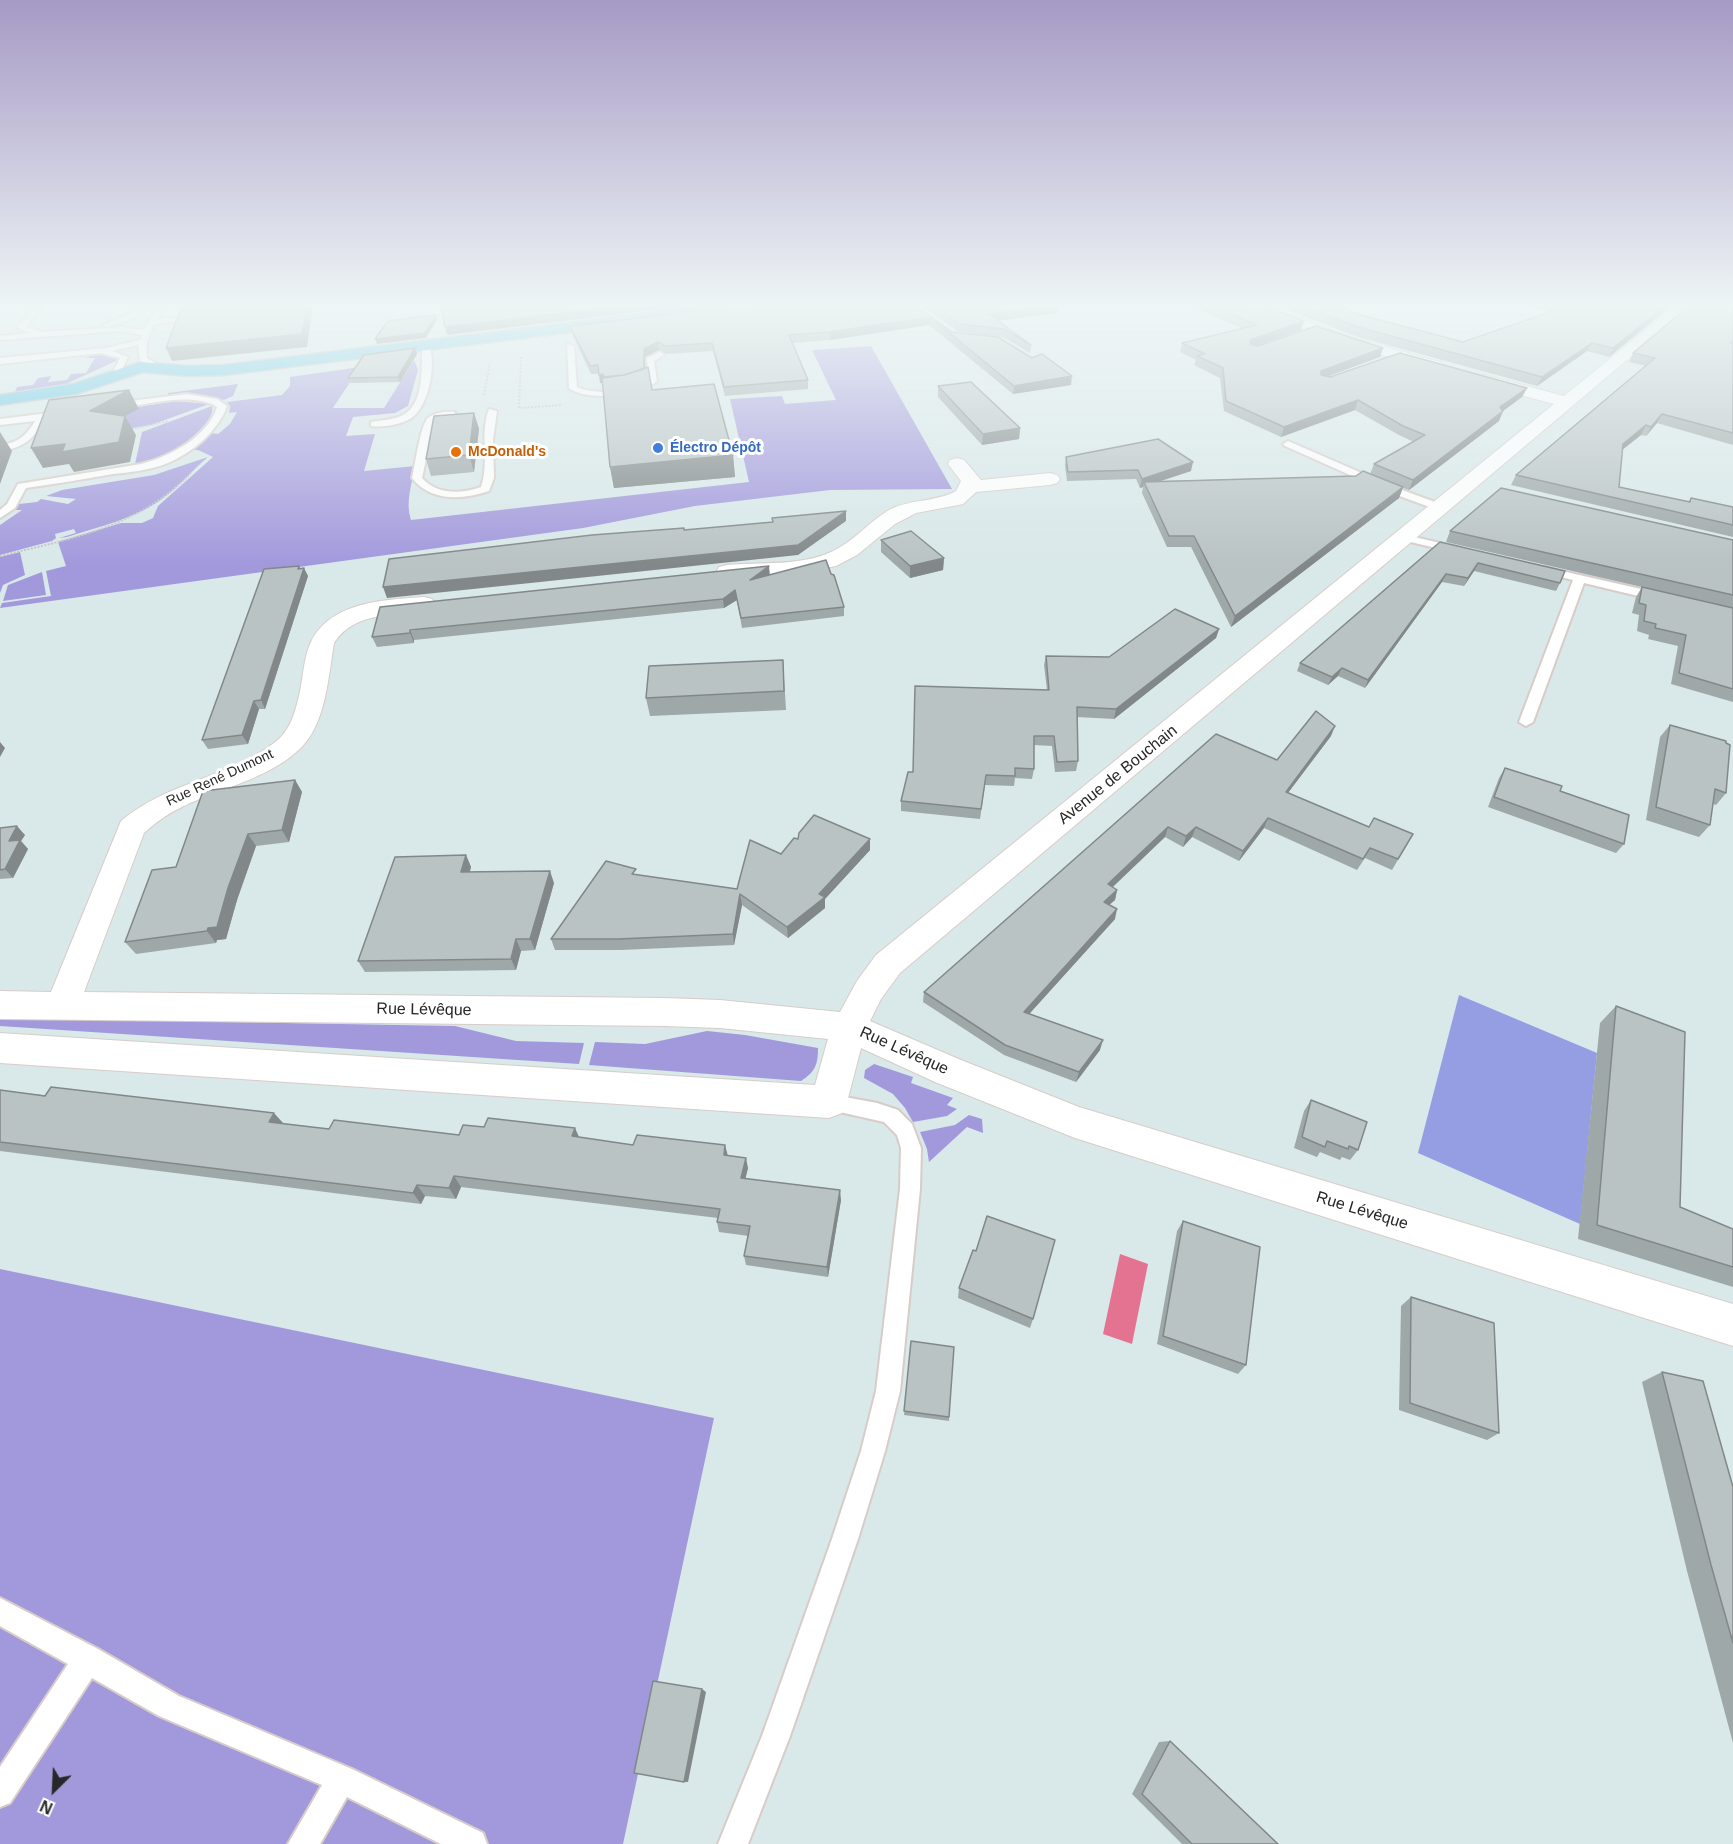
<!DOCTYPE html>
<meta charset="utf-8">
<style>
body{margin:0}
#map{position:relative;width:1733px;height:1844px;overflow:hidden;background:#d9e8e9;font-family:Helvetica,sans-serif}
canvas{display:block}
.north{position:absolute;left:24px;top:1760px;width:60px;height:60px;-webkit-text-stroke:4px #fff;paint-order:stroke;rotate:204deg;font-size:16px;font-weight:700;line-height:24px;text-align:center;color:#272727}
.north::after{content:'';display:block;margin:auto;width:21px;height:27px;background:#272727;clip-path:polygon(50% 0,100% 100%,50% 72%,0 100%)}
</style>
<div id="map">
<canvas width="1733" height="1844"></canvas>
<div class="north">N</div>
</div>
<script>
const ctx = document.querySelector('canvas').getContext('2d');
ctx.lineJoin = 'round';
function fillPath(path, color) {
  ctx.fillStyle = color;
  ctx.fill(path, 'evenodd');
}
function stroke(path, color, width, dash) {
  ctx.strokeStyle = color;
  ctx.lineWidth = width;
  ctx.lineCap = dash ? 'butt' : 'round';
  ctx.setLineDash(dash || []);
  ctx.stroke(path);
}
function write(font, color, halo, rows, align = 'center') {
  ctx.font = font + ' Helvetica,sans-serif';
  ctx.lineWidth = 6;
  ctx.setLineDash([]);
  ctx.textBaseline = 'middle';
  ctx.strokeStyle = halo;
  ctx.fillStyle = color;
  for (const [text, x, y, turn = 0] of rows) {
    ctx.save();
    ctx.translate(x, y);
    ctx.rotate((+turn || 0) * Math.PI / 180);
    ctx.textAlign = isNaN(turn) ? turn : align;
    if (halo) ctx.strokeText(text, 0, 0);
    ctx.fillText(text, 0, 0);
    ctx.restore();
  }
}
const green = new Path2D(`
 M871 346 952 489 830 490 695 506 583 528 0 608 2 603 51 596 46 571 66 566 58 542 121 523H142L153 518 158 506 213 457 198 450H191L211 433 218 434 230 424 237 412 229 413 230 406 227 402 282 395 290 386V377L360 367 333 408H384L414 360 418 370 408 406 395 413 353 417 346 436 375 434 364 471 415 466C412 484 405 502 411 520L749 482 730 399 782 396 785 404 836 400 812 350Z
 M94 355H108L118 360 66 384 15 392 17 387 33 385 38 378 51 376 48 382 67 380 71 374 86 373 95 358H84Z
 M238 384 233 396 224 400 196 395 167 397 168 393Z
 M177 401 209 404 151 425 120 430 96 413Z
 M212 406C217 421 180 448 167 455 157 460 146 462 135 464L142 432Z
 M208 457C193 469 182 484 167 495 139 518 101 526 67 537L59 538 76 533 74 529 55 534 56 538 52 541 0 555V525L22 510H14L19 504 37 502 41 499 68 504 76 499 46 496 62 490 154 475Z
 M20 552 25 575 3 585 0 593V557Z
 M42 572 46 595 3 601 8 585Z
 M0 1018 455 1026 516 1041 584 1043 579 1064 0 1026Z
 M707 1031 745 1035 818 1048C818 1065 815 1072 801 1081L589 1065 595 1042 645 1044Z
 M874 1064 913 1077 911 1083 953 1098 947 1105 957 1109 947 1116 913 1122 905 1108 893 1094 864 1078 865 1070Z
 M969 1115 982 1119 983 1133 967 1127 929 1162 927 1149 920 1132 955 1125Z
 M0 1269 714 1418 623 1844H0Z`);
const pitch = new Path2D(`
 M1459 995 1597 1053 1580 1224 1418 1153Z`);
const water = new Path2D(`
 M1120 1254 1148 1264 1132 1344 1103 1334Z`);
const path = new Path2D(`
 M521 357 519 408 562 405
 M484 395 490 361
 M128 430 168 421
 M0 556C70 539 139 527 191 473`);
const lane = new Path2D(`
 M34 306H42L26 327 43 332 121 327 143 330 157 306H165L157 319 188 317 192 319 188 321 154 324C149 335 145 345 147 358L160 366 156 369 140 361 138 345 112 351 128 357 120 374 116 377 112 374 120 358 101 353 0 364V358L106 348 140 340 142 335 121 331 0 340V336L31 333 17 328Z
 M138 306H147L133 319 107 327 103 325 127 315Z
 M567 344 574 346 577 387C596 396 631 391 648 380L647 358 660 352 664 355 654 361 657 381C641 396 586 402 569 388Z
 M423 345 430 347C435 366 430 400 415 415 406 424 384 428 371 426V422C382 420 393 420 403 415 426 403 420 365 423 345Z
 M187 394 217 399 227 406C219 430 192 453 168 463 151 470 131 472 113 474 84 479 55 484 26 488L15 508 0 518V510L7 504 18 484 141 464C169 457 208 437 217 407 193 391 142 405 114 410L109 407 138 400Z
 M489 409 497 411 493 440 494 478 489 491C462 500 431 502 412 478 415 466 420 426 428 418 435 412 447 411 455 412V416L440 418 434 422 422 478C437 495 461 494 481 487 490 463 479 434 489 409Z
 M65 411 68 412V416L44 419C34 440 23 448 0 451V445C18 443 26 436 35 421L0 425V419Z
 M1288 441 1394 487 1443 505 1444 507 1439 510 1435 509 1386 491 1285 446 1283 444Z
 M1402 534 1461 548 1463 550 1457 553 1398 539V535Z
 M1544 567 1663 594 1665 597 1659 601 1584 583 1533 722 1526 726 1519 722 1573 580 1540 572V568Z
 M829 1094 877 1103 898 1110 912 1124 921 1148 920 1189 900 1391 885 1451 858 1539 790 1736 748 1844H718L762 1736 832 1539 861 1451 876 1391 900 1189 901 1148 897 1135 884 1122 822 1108 819 1102 822 1096Z
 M0 1598 98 1649 179 1696 352 1769 483 1833 487 1844H441L347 1797 320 1844H288L322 1785 159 1716 92 1678 10 1803 0 1807V1767L68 1664 0 1626Z`);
const street = new Path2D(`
 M1252 306H1272L1340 334 1443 363 1445 366 1437 371 1330 340 1254 309Z
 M1675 306H1691L900 973 881 999 870 1021 961 1060 1079 1107 1733 1304V1346L1075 1138 935 1082 861 1048 847 1102 842 1113 829 1118 0 1063V1033L815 1085 828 1039 720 1028 664 1026 0 1019V991L51 992 121 821C167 782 228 778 274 743 289 732 294 716 298 700 303 682 303 658 311 642 331 601 385 600 424 597L432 599 435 604 432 609C398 617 356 609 334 643 329 672 327 707 312 733 289 774 222 787 182 807 167 814 155 823 144 833L84 992 664 998 720 1000 840 1012 857 981 876 955 1554 404 1479 384 1477 380 1479 376 1485 375 1564 396Z
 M957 458 964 460 981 480 1050 473 1057 475 1060 479 1057 483 1050 485 976 492 963 504 916 513 895 524 857 555 836 566 803 572 727 579 719 577 716 572 719 567 727 565C760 562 801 566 831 552 854 542 869 521 891 509 912 499 936 502 956 491L961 481 948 464 950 460Z`);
const primary = new Path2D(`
 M705 306H752L744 311 224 375 189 376 143 372 76 394 0 405V395L73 384 141 362 189 366 224 365Z`);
const wall = new Path2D(`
 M916 306 952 332 1071 385 1013 394 929 325 830 340 793 343 808 380V389L725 396 713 351 666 354 659 350 645 357V368L652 390 733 455 735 477 614 488 610 467 603 383H600L599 374H591L572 334 570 326Z
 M922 306H1058L1057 313 998 321 1031 345 1030 353 1003 337 959 332Z
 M1191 306H1265L1301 330 1256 346 1383 348 1380 357 1328 376 1527 388 1522 397 1503 411 1499 421 1409 490 1403 488 1399 498 1231 627 1191 547H1167L1142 493 1143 487 1140 488 1136 479 1067 481 1065 466 1066 457 1191 471 1159 481 1356 476 1370 474 1374 464 1414 442 1399 435 1355 410 1281 437 1224 411 1220 378 1194 365 1196 360 1180 352 1182 343 1243 329Z
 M1278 306H1339L1361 315 1463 342 1549 312 1529 306H1671L1609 357 1587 351 1537 386 1355 336Z
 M1733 306V445L1657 423 1646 436 1641 435 1622 450 1619 487 1688 502 1691 498 1733 507V537L1511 485 1516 475 1646 366 1629 362 1633 353Z
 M415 348 417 354 400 382 350 383 348 378Z
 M938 386 1020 428 1019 439 982 445 938 397Z
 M474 413 479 429 474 472 431 476 426 459Z
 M1450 531 1733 540V702L1671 684 1678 646 1648 639 1649 635 1637 631 1639 615 1632 613 1636 597 1642 587 1446 542Z
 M881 540 944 558 943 570 910 578 881 552Z
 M1440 542 1560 583 1556 591 1474 571 1464 586 1442 582 1365 688 1338 676 1328 685 1297 671 1300 663Z
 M299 566 300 568 308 576 265 709H259L248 744 208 749 202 740Z
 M770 574 844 607V616L742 628 737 600 724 608 414 640V643L377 647 372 637Z
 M1219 629 1216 638 1114 719 1077 717 1078 761 1076 771 1055 772 1052 746 1034 745V769L1032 779 1015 778 1014 786 985 785 980 819 901 811V801L912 772 1047 690 1044 665 1046 656 1109 657Z
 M783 660 786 710 650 716 646 698Z
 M1670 725 1726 793 1716 805 1713 804 1710 825 1699 837 1646 820 1660 737Z
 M1216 734 1277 760 1331 736 1288 793 1369 827 1413 834 1392 870 1365 858 1357 870 1264 828 1239 861 1192 837 1183 847 1165 837 1113 887 1117 890 1115 900 1109 905 1115 919 1029 1014 1100 1050 1076 1082 1004 1055 923 1002 924 992Z
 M1505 768 1560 791 1624 844 1616 853 1488 807 1499 778Z
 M295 780 302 792 289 842 256 846 237 900 226 939 217 940 216 943 136 954 125 942Z
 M0 828 25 835 21 841 28 849 13 878 0 879Z
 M870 839V850L825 899V908L788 938 742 905 734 945 621 950H555L551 939 637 875 737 889 781 854Z
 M466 855 471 867 470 872 554 883 535 950 521 951 516 970 365 972 358 961Z
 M1616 1006 1680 1207 1733 1229V1287L1578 1239 1600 1023Z
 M0 1090 329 1129 459 1135 579 1137 633 1145 728 1155 748 1168 745 1179 841 1200 828 1277 746 1265 744 1256 749 1236 719 1232 717 1222 718 1218 461 1187 456 1199 425 1196 421 1204 0 1151Z
 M1311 1100 1358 1150 1350 1160 1342 1157 1340 1160 1320 1152 1317 1157 1294 1148 1304 1111Z
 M1183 1221 1246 1365 1238 1374 1157 1344 1177 1231Z
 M959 1288 1033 1319 1030 1328 958 1298Z
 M1411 1297 1499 1433 1487 1440 1399 1410 1401 1306Z
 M911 1341 949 1417V1421L904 1415Z
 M1662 1372 1733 1487V1743L1687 1571 1642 1382Z
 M1170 1741 1278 1844H1182L1132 1794 1159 1742Z`);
const shadedWall = new Path2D(`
 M307 306H313L307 347 172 361 166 348Z
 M620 306H686L447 335 445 327Z
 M1048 306H1058L1057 313 988 322 989 314Z
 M1665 306H1671L1609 357 1613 348Z
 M436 315 437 320 426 338 377 344 375 339Z
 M930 317 929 325 830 340 829 332Z
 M1304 321 1301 330 1247 349 1250 340Z
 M658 342 659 350 645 357 646 379 600 383 599 375 644 349Z
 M1592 343 1587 351 1537 386 1542 377Z
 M415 348 417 354 400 382 398 377Z
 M1383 348 1380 357 1318 380 1321 371Z
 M1072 376 1071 385 1013 394 1014 386Z
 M1527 388 1522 397 1496 416 1500 407Z
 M129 390 139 409 125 416 136 435 130 462 74 472 69 464 43 468 31 448 90 411Z
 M1358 400 1355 410 1281 437 1284 427Z
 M1503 411 1499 421 1409 490 1413 480Z
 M474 413 479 429 474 472 469 455Z
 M1662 414 1657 423 1646 436 1651 427Z
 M1646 425 1641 435 1617 454 1623 444Z
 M1020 428 1019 439 982 445 983 434Z
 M0 432 12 451 0 484Z
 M733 455 735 477 614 488 610 467Z
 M1193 462 1191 471 1146 486 1144 482 1143 487 1140 488 1142 479Z
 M1403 487 1399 498 1231 627 1235 616Z
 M846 511V521L798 555 387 598 383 587Z
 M944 558 943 570 910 578V566Z
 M1478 563 1474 571 1464 586 1468 578Z
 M299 566 302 574 304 568 308 576 265 709 261 700Z
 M769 566 770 576 750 580Z
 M1446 574 1442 582 1365 688 1368 680Z
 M735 590 737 600 724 608 723 599Z
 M1219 629 1216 638 1114 719 1116 709Z
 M410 630 414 640V643L410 633Z
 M1342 668 1338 676 1328 685 1332 677Z
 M254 701 259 709 248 744 242 735Z
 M1335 726 1331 736 1281 802 1286 792Z
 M0 742 5 748 0 757Z
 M295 780 302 792 289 842 282 830Z
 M1268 818 1264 828 1239 861 1243 851Z
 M17 826 25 835 21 841 28 849 13 878 5 869 9 841Z
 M1168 827 1165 837 1105 894 1108 884Z
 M1196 827 1192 837 1183 847 1186 836Z
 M248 834 256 846 237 900 226 939 217 940 216 943 207 931 208 928 228 888Z
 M870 839V850L825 899V908L788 938 787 927Z
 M466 855 471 867 466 883 461 872Z
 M550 871 554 883 535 950 530 939Z
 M1117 890 1115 900 1101 912 1104 902Z
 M740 894 742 905 734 945 733 934Z
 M1117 909 1115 919 1022 1022 1024 1012Z
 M516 939 521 951 516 970 511 959Z
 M1103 1040 1100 1050 1076 1082 1079 1072Z
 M274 1113 284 1124 269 1122Z
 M575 1128 580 1139 572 1136Z
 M725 1145 728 1156 724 1155Z
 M746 1158 748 1168 743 1188 741 1178Z
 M454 1176 461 1187 456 1199 449 1188Z
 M417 1185 425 1196 421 1204 413 1193Z
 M840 1190 841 1200 828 1277 827 1267Z
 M702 1689 706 1692 688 1782H684Z`);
const building = new Path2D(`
 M187 306H307L302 334 166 348 180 311 188 307Z
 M441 306H620L445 327Z
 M737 306H916L952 332 998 337 1032 358 1042 354 1072 376 1014 386 930 317 829 332 789 335 808 380 724 387 712 343 665 346 658 342 644 349V369L624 375 603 377V374L599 375 598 365 590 366 570 326Z
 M934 306H1048L989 314 1031 345 1004 329 959 324Z
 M1213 306H1265L1304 321 1250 340V344L1258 346 1316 326 1383 348 1321 371V375L1330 377 1400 353 1527 388 1500 407 1503 411 1413 480 1374 464 1425 435 1403 426 1358 400 1284 427 1226 401 1223 368 1197 356 1205 354 1182 343 1257 325Z
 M1303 306H1339L1361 315 1463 342 1564 307 1561 306H1665L1613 348 1592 343 1542 377 1358 327Z
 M1689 306H1733V342L1730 343H1733V433L1662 414 1651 427 1646 425 1623 444 1619 487 1690 502 1691 498 1733 507V525L1516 475 1655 358 1633 353Z
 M436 315 425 333 375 339 388 321Z
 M415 348 398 377 348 378 364 355Z
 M648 367 652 390 714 384 733 455 610 467 602 378 624 375Z
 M971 382 1020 428 983 434 938 386Z
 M129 390 90 411 125 416 119 442 62 452 65 444 31 448 49 400Z
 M474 413 469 455 426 459 434 416Z
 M1158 439 1193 462 1142 479 1138 470 1068 472 1066 457Z
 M1363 471 1403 487 1235 616 1194 536H1169L1144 482 1356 476Z
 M1501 488 1733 540V595L1450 531Z
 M846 511 798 545 383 587 389 559 592 535 684 528V530L773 522 772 518Z
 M911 531 944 558 910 566 881 540Z
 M1440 542 1565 571 1560 583 1478 563 1468 578 1446 574 1368 680 1342 668 1332 677 1300 663Z
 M826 560 831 574 834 575 844 607 741 618 735 590 723 599 410 630V633L372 637 380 607 769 566 750 580Z
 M299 566 298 569 304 568 261 700 254 701 242 735 202 740 264 569Z
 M1642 587 1733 608V689L1679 673 1686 635 1655 628 1656 624 1644 621 1646 605 1639 603Z
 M1175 609 1219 629 1116 709 1077 707 1078 761 1057 762 1054 736H1034V769L1015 768V776L986 775 981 809 901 801 908 772H913L915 686 1049 690 1046 656 1109 657Z
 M783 660 784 691 646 698 649 666Z
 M1316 711 1335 726 1286 792 1369 827 1374 818 1413 834 1398 859 1370 848 1363 859 1268 818 1243 851 1196 827 1186 836 1168 827 1108 884 1117 890 1104 902 1117 909 1024 1012 1103 1040 1079 1072 1005 1045 924 992 1216 734 1277 760Z
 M1670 725 1726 741V743L1730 745 1726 793 1715 789 1710 825 1656 807Z
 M1505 768 1562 786 1560 791 1629 815 1624 844 1494 797Z
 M295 780 282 830 248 834 228 888 217 927 208 928 207 931 125 942 152 870 176 867 203 791Z
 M814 815 870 839 819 894 825 897 787 927 740 894 733 934 618 939H551L606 861 636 869 632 874 737 889 750 840 781 854 794 838 798 839 799 833Z
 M17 826 9 841 20 840 5 869 0 870V828Z
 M466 855 461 872 550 871 530 939H516L511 959 358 961 395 857Z
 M1616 1006 1685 1032 1680 1207 1733 1229V1267L1597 1225Z
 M51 1087 274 1113 269 1122 329 1129 334 1120 459 1135 463 1125 484 1127 488 1118 575 1128 572 1136 633 1145 637 1135 725 1145 724 1155 746 1158 741 1178 840 1190 827 1267 744 1256 750 1226 717 1222 720 1209 454 1176 449 1188 417 1185 413 1193 0 1142V1090L45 1096Z
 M1311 1100 1367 1122 1358 1150 1349 1146 1348 1149 1327 1141 1325 1147 1302 1137Z
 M987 1216 1055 1240 1033 1319 959 1288 973 1250 976 1251Z
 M1183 1221 1260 1247 1246 1365 1163 1336Z
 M1411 1297 1494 1323 1499 1433 1410 1403Z
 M911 1341 954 1347 949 1417 904 1411Z
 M1662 1372 1703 1381 1733 1487V1643L1711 1565Z
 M653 1681 702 1689 684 1782 634 1773Z
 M1170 1741 1278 1844H1192L1142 1794Z`);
const markers = [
 [658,448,6,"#3f7fe0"],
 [456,452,6,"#e8710a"]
];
const farShopnames = [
 ["Électro Dépôt",670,448]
];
const farFoodnames = [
 ["McDonald's",468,452]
];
const farStreetnames = [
 ["Rue René Dumont",220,778,-25]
];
const streetNames = [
 ["Avenue de Bouchain",1118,775,-39],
 ["Rue Lévêque",424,1010,1],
 ["Rue Lévêque",904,1051,24],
 ["Rue Lévêque",1362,1211,17]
];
fillPath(green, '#a299dc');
fillPath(pitch, '#959ee2');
fillPath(water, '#e47391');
stroke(lane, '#d8ccc8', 4);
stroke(street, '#d8ccc8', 2);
stroke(primary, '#c3c3c3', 3);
stroke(path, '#c3c3c3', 2, [2, 1.5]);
fillPath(lane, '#fff');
fillPath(street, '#fff');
fillPath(primary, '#62c6e4');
fillPath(wall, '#9fa8a9');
fillPath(shadedWall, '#828889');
fillPath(building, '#b9c3c4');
stroke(building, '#828889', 1.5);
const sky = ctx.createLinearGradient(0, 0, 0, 564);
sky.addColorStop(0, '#a69ac5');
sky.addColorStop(0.54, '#eef5f5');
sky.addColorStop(1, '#eef5f500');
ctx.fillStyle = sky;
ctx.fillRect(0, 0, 1733, 564);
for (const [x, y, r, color] of markers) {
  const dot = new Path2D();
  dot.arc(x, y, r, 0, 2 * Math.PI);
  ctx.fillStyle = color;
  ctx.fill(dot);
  stroke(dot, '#fff', 2);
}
write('bold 14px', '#366cbe', '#fff', farShopnames, 'left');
write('bold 14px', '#c56008', '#fff', farFoodnames, 'left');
write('14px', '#272727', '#fff', farStreetnames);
write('16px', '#272727', '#fff', streetNames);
</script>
